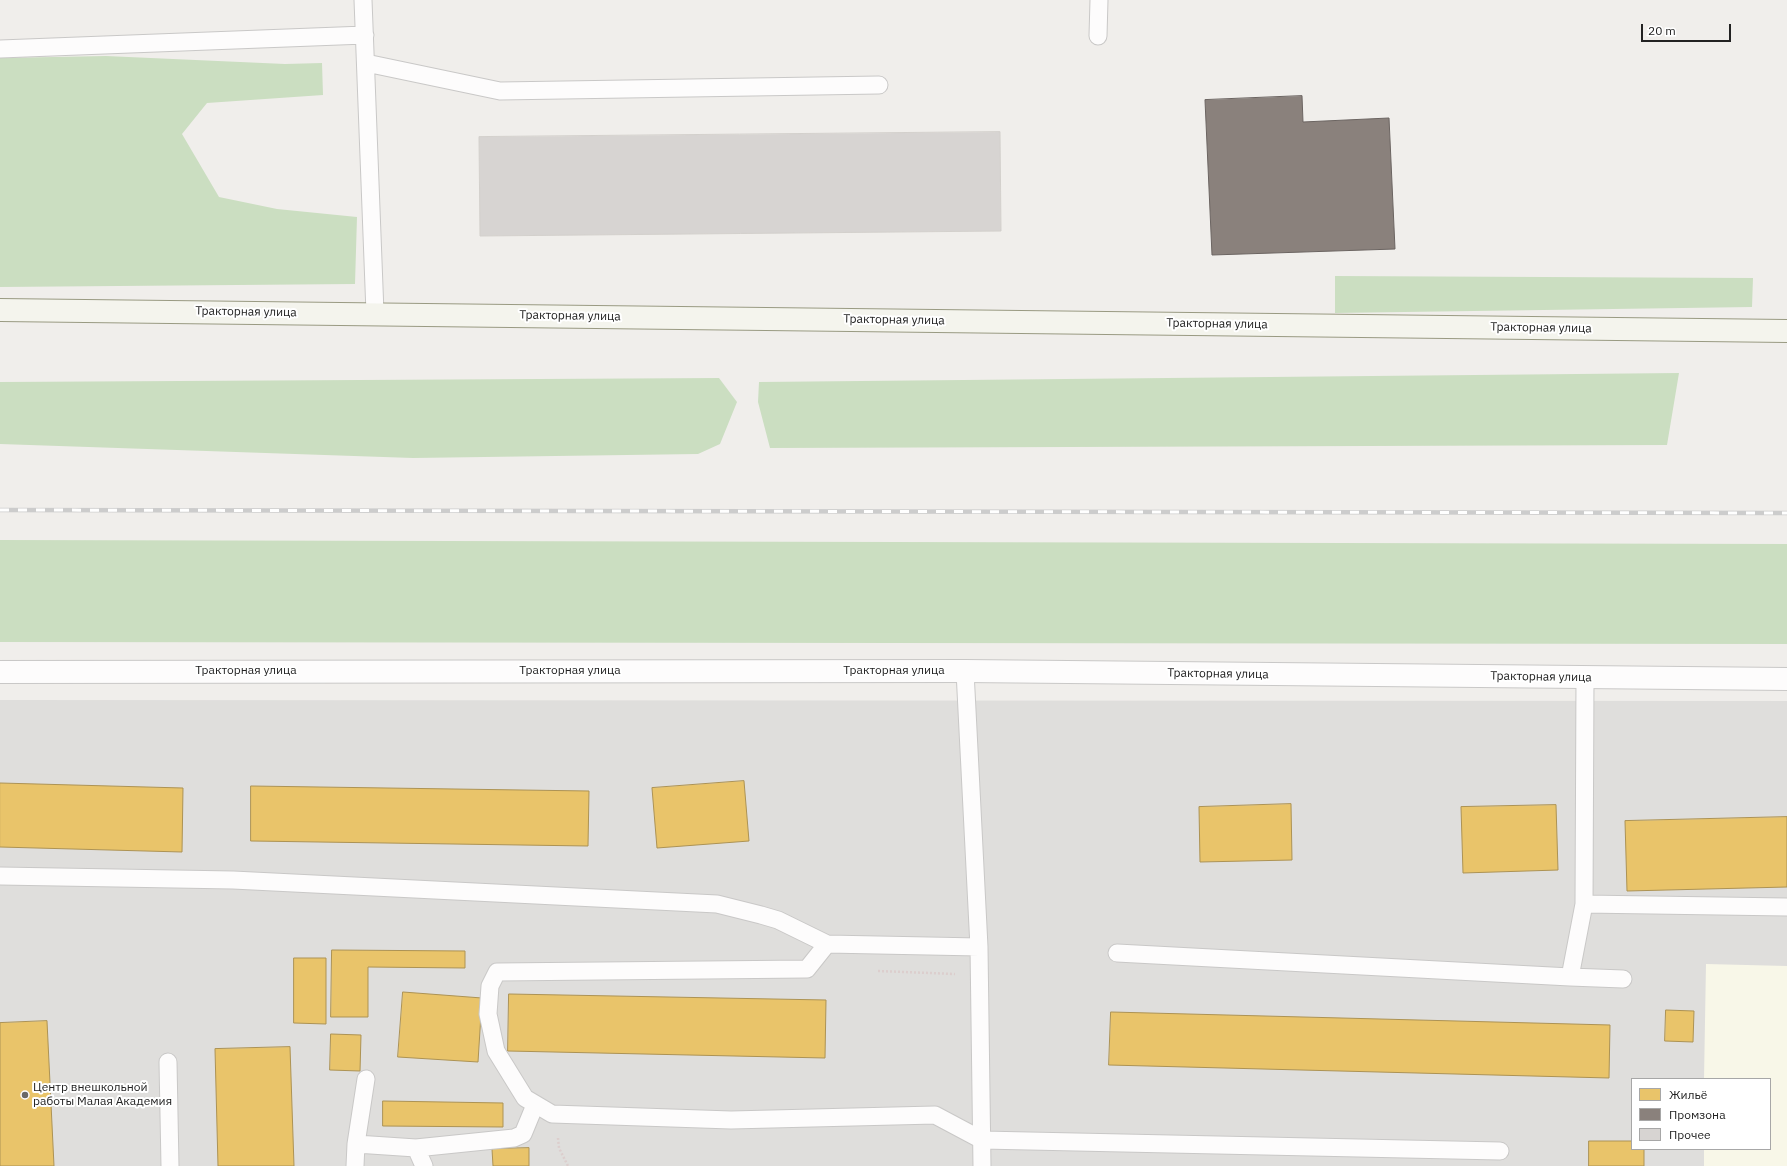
<!DOCTYPE html>
<meta charset="utf-8">
<style>
body{margin:0}
#map{position:relative;width:1787px;height:1166px;overflow:hidden;background:#f0eeeb;font-family:"IBM Plex Sans",sans-serif}
canvas{display:block}
.legend{position:absolute;left:1631px;top:1078px;width:140px;height:72px;box-sizing:border-box;background:#fff;border:1px solid #a7a7a7;margin:0;padding:5px 7px;list-style:none;font-size:12px;color:#222}
.legend li{display:flex;align-items:center;gap:8px;height:20px}
.legend b{width:20px;border:1px solid #a7a7a7}
.scale{position:absolute;left:1641px;top:24px;width:90px;height:18px;box-sizing:border-box;border:2px solid #222;border-top:0;padding-left:5px;font-size:12px;line-height:14px;white-space:nowrap;color:#222;-webkit-text-stroke:3px #fff;paint-order:stroke}
</style>
<div id="map">
<canvas width="1787" height="1166"></canvas>
<ul class="legend">
<li><b style="height:11px;background:#e9c46a"></b>Жильё</li>
<li><b style="height:11px;background:#8a817c"></b>Промзона</li>
<li><b style="height:11px;background:#d7d4d2"></b>Прочее</li>
</ul>
<div class="scale">20 m</div>
</div>
<script>
const ctx = document.querySelector('canvas').getContext('2d');
ctx.lineJoin = 'round';
function fillPath(path, color) {
  ctx.fillStyle = color;
  ctx.fill(path, 'evenodd');
}
function stroke(path, color, width, dash) {
  ctx.strokeStyle = color;
  ctx.lineWidth = width;
  ctx.lineCap = dash ? 'butt' : 'round';
  ctx.setLineDash(dash || []);
  ctx.stroke(path);
}
function write(font, color, halo, rows, align = 'center') {
  ctx.font = font + ' "IBM Plex Sans",sans-serif';
  ctx.lineWidth = 4;
  ctx.setLineDash([]);
  ctx.textBaseline = 'middle';
  ctx.strokeStyle = halo;
  ctx.fillStyle = color;
  for (const [text, x, y, turn = 0] of rows) {
    ctx.save();
    ctx.translate(x, y);
    ctx.rotate((+turn || 0) * Math.PI / 180);
    ctx.textAlign = isNaN(turn) ? turn : align;
    if (halo) ctx.strokeText(text, 0, 0);
    ctx.fillText(text, 0, 0);
    ctx.restore();
  }
}
const residential = new Path2D(`
 M0 700 1787 701V1166H0ZM1632 1079H1770V1149H1632Z`);
const education = new Path2D(`
 M1706 964 1787 966V1166H1704V1149H1770V1079H1704Z`);
const forest = new Path2D(`
 M106 56 285 64 322 63 323 95 207 103 182 134 219 197 277 209 357 217 355 284 0 287V58Z
 M1335 276 1753 278 1752 307 1335 313Z
 M1679 373 1667 445 770 448 758 402 759 382Z
 M719 378 737 402 720 444 698 454 413 458 0 444V382Z
 M0 540 1787 544V644L0 642Z`);
const homes = new Path2D(`
 M744 781 749 841 657 848 652 788Z
 M0 783 183 788 182 852 0 847Z
 M251 786 589 791 588 846 251 841Z
 M1291 804 1292 860 1200 862 1199 807Z
 M1556 805 1558 870 1463 873 1461 807Z
 M1787 817V887L1627 891 1625 821Z
 M332 950 465 951V968L368 967V1017H331Z
 M294 958H326V1024L294 1023Z
 M403 992 482 998 478 1062 398 1057Z
 M509 994 826 1000 825 1058 508 1051Z
 M1666 1010 1694 1011 1693 1042 1665 1041Z
 M1111 1012 1610 1025 1609 1078 1109 1065Z
 M47 1021 54 1166H0V1023Z
 M331 1034 361 1035 360 1071 330 1070Z
 M290 1047 294 1166H218L215 1049Z
 M383 1101 503 1103V1127L383 1126Z
 M1589 1141H1632V1149H1644V1166H1589Z
 M529 1148V1166H493L492 1149Z`);
const industry = new Path2D(`
 M1302 96 1303 122 1389 118 1395 249 1212 255 1205 100Z`);
const building = new Path2D(`
 M1000 132 1001 231 480 236 479 137Z`);
const path = new Path2D(`
 M878 971 955 974
 M558 1138 559 1148 568 1166`);
const lane = new Path2D(`
 M363 0 375 313
 M1098 36 1099 0
 M0 49 365 35
 M366 63 500 91 879 85
 M965 671 979 947 982 1166
 M0 876 233 880 717 904 761 915 778 920 827 944
 M1584 904 1787 907
 M979 947 827 944 807 969 497 972 490 986 488 1014 496 1051 525 1098 552 1114 731 1120 935 1115 982 1140 1500 1151
 M1117 953 1570 977 1584 904 1585 678
 M1570 977 1623 979
 M168 1062 170 1166
 M356 1144 366 1079
 M416 1148 514 1138 523 1134 535 1105
 M355 1166 356 1144 416 1148 424 1166`);
const street = new Path2D(`
 M0 672 965 671 1787 679`);
const secondary = new Path2D(`
 M0 310 1787 331`);
const rail = new Path2D(`
 M0 510 1787 513`);
const markers = [
 [25,1095,4,"#6a6968"]
];
const streetNames = [
 ["Тракторная улица",246,312,1],
 ["Тракторная улица",570,316,1],
 ["Тракторная улица",894,320,1],
 ["Тракторная улица",1217,324,1],
 ["Тракторная улица",1541,328,1],
 ["Тракторная улица",246,671],
 ["Тракторная улица",570,671],
 ["Тракторная улица",894,671],
 ["Тракторная улица",1218,674,1],
 ["Тракторная улица",1541,677,1]
];
const poiNames = [
 ["Центр внешкольной",33,1088],
 ["работы Малая Академия",33,1102]
];
fillPath(residential, '#dfdedc');
fillPath(education, '#f8f7e8');
fillPath(forest, '#cbdec1');
fillPath(homes, '#e9c46a');
stroke(homes, '#ad9354', 1);
fillPath(industry, '#8a817c');
stroke(industry, '#6b6461', 1);
fillPath(building, '#d7d4d2');
stroke(building, '#d3d0cc', 1);
stroke(lane, '#c9c8c7', 19);
stroke(street, '#c9c8c7', 24);
stroke(secondary, '#999a82', 24);
stroke(path, '#dccecd', 2.5, [2, 2]);
stroke(lane, '#fdfcfc', 17);
stroke(street, '#fdfcfc', 22);
stroke(secondary, '#f4f4ed', 22);
stroke(rail, '#ccc', 4.5);
stroke(rail, '#fff', 3, [9]);
for (const [x, y, r, color] of markers) {
  const dot = new Path2D();
  dot.arc(x, y, r, 0, 2 * Math.PI);
  ctx.fillStyle = color;
  ctx.fill(dot);
  stroke(dot, '#fff', 1.5);
}
write('12px', '#222', '#fff', streetNames);
write('12px', '#222', '#fff', poiNames, 'left');
</script>
